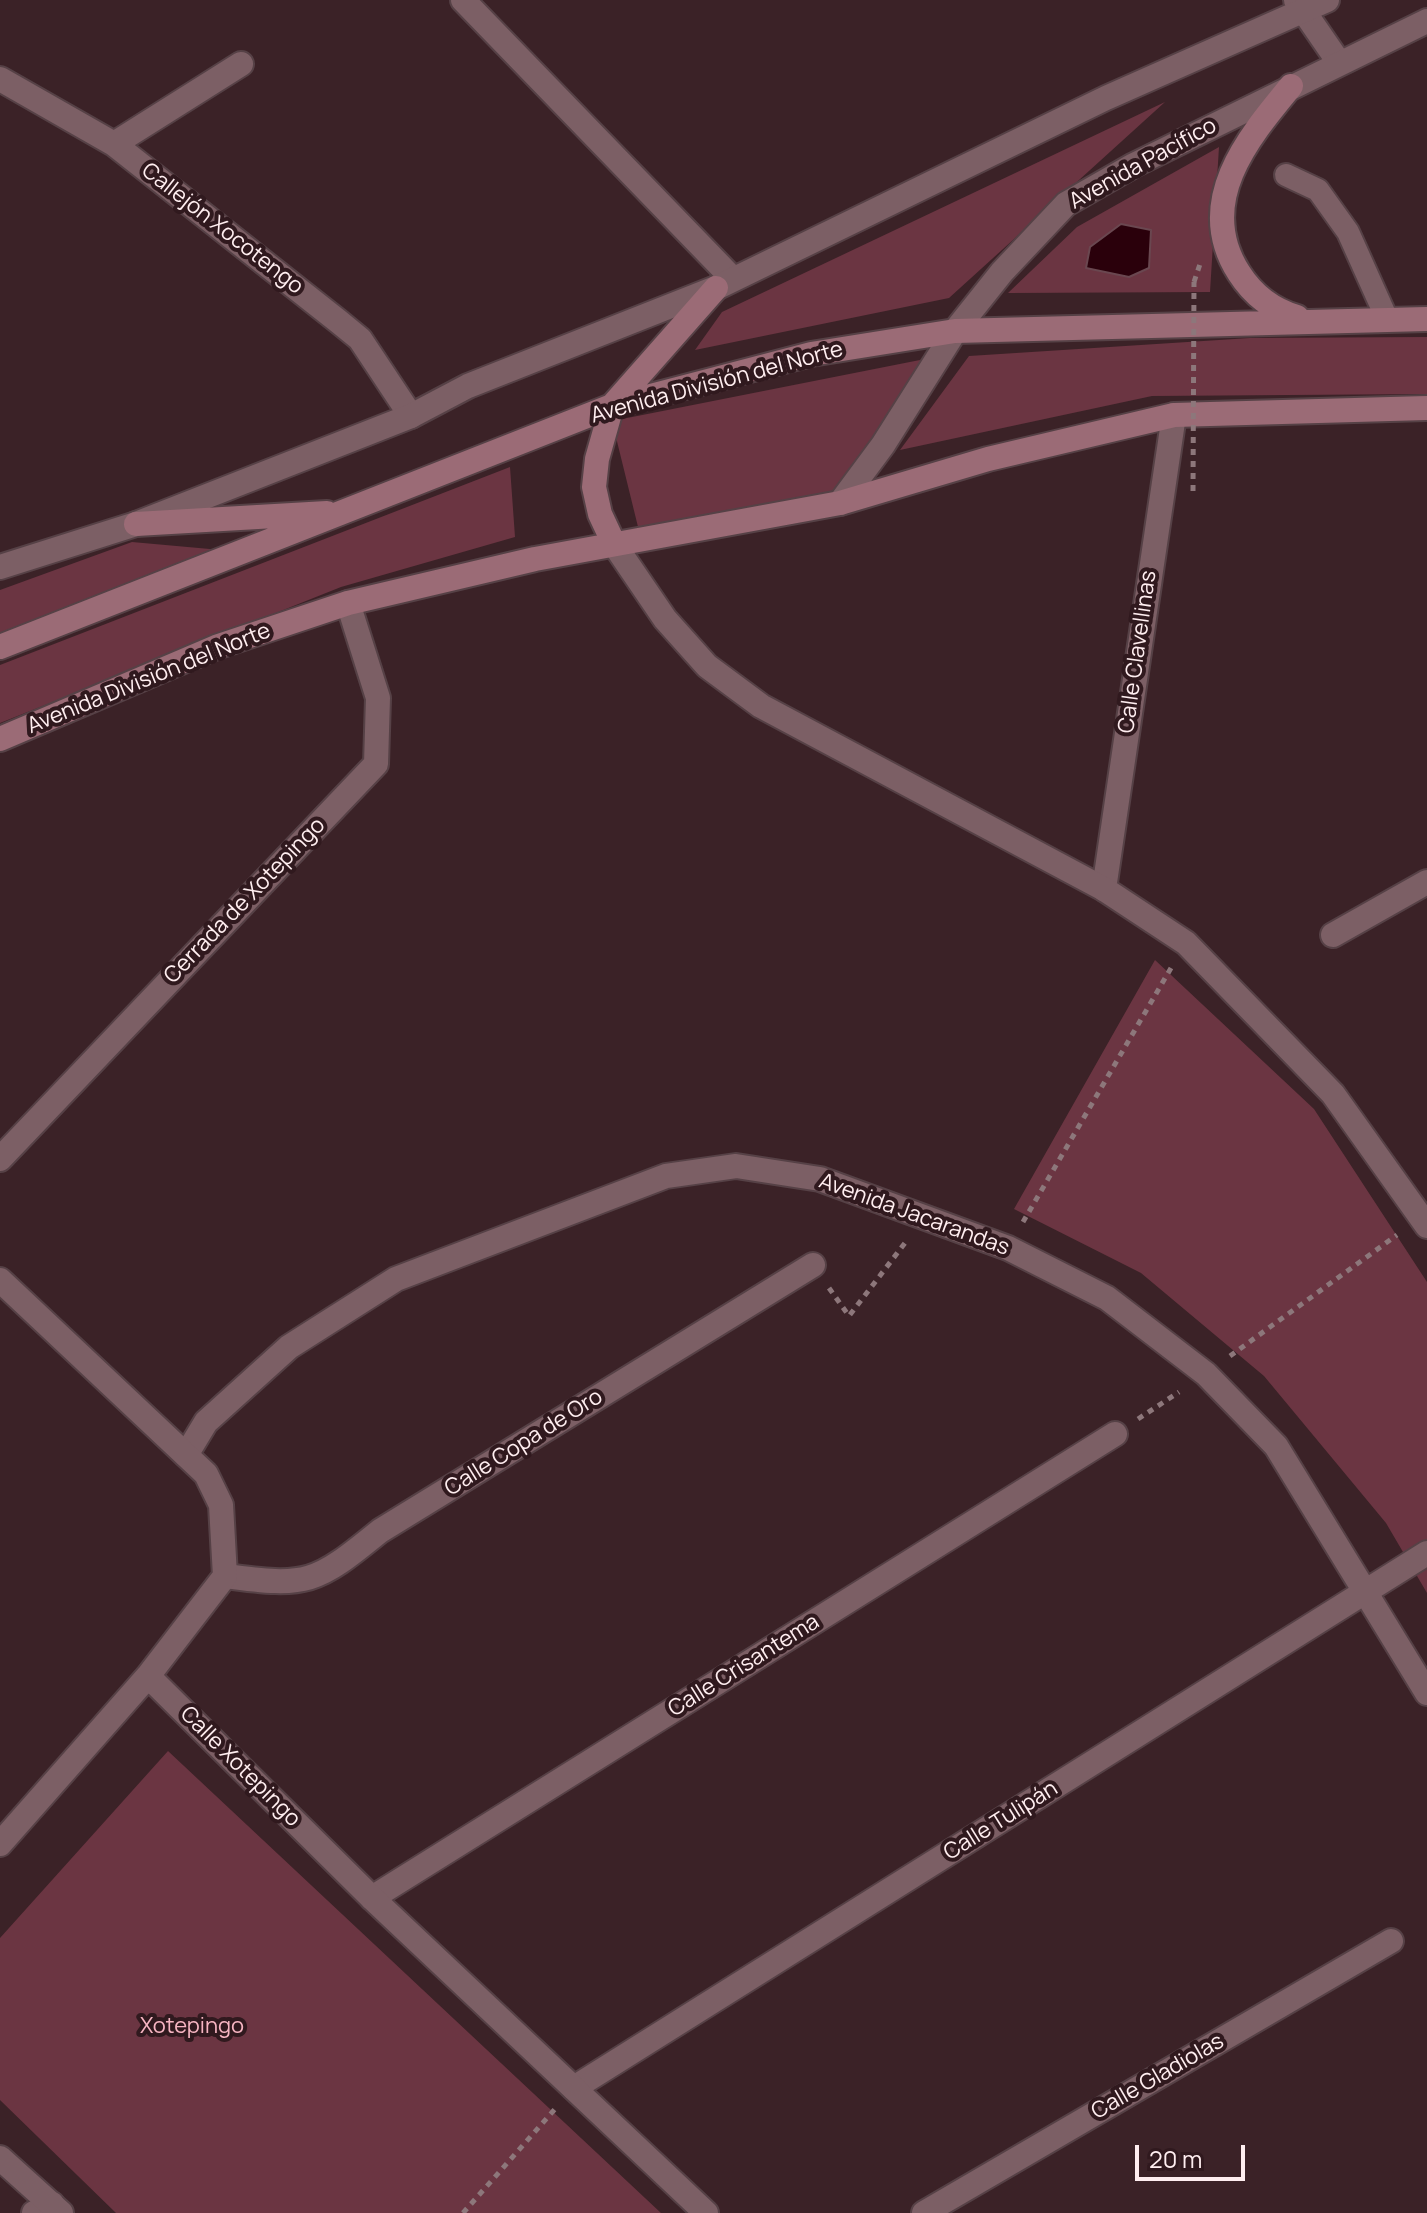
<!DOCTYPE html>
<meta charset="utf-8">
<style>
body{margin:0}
#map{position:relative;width:1427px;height:2213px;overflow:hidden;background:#3b2227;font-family:Manrope,sans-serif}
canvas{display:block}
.scale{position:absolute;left:1135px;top:2145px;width:110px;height:36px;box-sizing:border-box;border:4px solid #ffeef0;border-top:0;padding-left:10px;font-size:24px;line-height:28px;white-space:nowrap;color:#ffeef0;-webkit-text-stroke:6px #30191e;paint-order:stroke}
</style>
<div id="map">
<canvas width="1427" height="2213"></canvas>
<div class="scale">20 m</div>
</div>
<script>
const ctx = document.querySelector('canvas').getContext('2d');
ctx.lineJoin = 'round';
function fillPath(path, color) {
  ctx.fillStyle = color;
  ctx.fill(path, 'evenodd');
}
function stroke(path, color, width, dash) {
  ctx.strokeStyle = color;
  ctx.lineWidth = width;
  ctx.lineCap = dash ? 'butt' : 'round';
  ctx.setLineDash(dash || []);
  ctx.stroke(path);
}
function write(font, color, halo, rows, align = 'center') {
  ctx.font = font + ' Manrope,sans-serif';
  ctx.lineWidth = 8;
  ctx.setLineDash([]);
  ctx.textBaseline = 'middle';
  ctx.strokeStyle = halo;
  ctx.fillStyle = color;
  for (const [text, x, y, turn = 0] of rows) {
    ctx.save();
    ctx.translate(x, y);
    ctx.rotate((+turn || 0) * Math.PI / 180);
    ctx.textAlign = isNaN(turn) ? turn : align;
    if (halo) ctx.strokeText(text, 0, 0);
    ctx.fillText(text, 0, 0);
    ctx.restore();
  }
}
const green = new Path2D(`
 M1165 102 949 298 695 350 722 312Z
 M1219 147 1210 292 1008 293 1077 227Z
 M1427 337V394L1152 396 900 450 969 356 1250 338Z
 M930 358 834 498 640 535 612 421Z
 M510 467 515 537 341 587 0 723V665Z
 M132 542 221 550 0 634V590Z
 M1155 960 1314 1109 1427 1282V1593L1386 1523 1264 1376 1141 1273 1014 1209Z
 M168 1751 661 2213H116L0 2100V1938Z`);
const water = new Path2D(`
 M1121 224 1151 230 1149 268 1129 277 1086 268 1090 247Z`);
const path = new Path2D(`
 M1194 282 1200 264
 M1023 1222 1171 968
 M829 1288 849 1316 905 1243
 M1230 1356 1397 1235
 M1138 1419 1179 1392
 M463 2213 555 2109`);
const service = new Path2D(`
 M1286 175 1318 190 1348 232 1387 319`);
const minor = new Path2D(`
 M463 0 733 279
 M1296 0 1338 61
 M0 79 114 144 338 321 360 339 411 416
 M114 144 241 64
 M1104 889 1174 415
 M1333 935 1427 882
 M0 1159 376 764 378 698 348 603
 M186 1455 206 1422 289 1347 396 1279 666 1176 736 1166 820 1179 1008 1248 1107 1298 1206 1374 1276 1446 1427 1693
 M225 1576C308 1587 315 1584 380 1531L813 1265
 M372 1898 1115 1434
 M574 2088 1427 1553
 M34 2213 52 2204
 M924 2213 1391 1941`);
const tertiary = new Path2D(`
 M840 503 883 445 955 331 1002 272 1066 204 1134 165 1427 21
 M614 544 665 619 707 666 761 706 1104 889 1186 943 1333 1094 1427 1226
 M0 567 136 524 411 416 468 386 716 288 1106 98 1327 0
 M0 1280 206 1474 221 1505 225 1576 148 1676 0 1844
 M148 1676 372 1898 706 2213
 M0 2158 61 2213`);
const secondary = new Path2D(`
 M1291 86C1247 139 1194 203 1239 273 1253 295 1273 310 1297 317
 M136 524 327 513
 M614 544 600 514 594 487 597 459 612 406 716 288
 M0 647 612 406 811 354 955 331 1427 319
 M0 739 216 647 348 603 535 559 840 503 988 459 1174 415 1427 408`);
const pathBridge = new Path2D(`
 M1193 491 1194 282`);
const streetNames = [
 ["Avenida Pacífico",1143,164,-29],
 ["Callejón Xocotengo",222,229,38],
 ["Avenida División del Norte",717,383,-15],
 ["Calle Clavellinas",1138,652,-82],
 ["Avenida División del Norte",149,679,-22],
 ["Cerrada de Xotepingo",245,901,-46],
 ["Avenida Jacarandas",914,1215,20],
 ["Calle Copa de Oro",524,1443,-32],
 ["Calle Crisantema",744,1666,-32],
 ["Calle Xotepingo",240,1767,45],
 ["Calle Tulipán",1001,1821,-32],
 ["Calle Gladiolas",1158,2077,-30]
];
const parkNames = [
 ["Xotepingo",192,2027]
];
fillPath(green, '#6b3542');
fillPath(water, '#2a000b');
stroke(water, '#6a4750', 2);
stroke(service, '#564146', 26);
stroke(minor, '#564146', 28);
stroke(tertiary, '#564146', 28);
stroke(secondary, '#564146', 28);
stroke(path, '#8d777b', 5, [6, 6]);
stroke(service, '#7c5f65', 22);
stroke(minor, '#7c5f65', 24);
stroke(tertiary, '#7c5f65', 24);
stroke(secondary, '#9b6b76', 24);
stroke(pathBridge, '#8d777b', 5, [6, 6]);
write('22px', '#ffeef0', '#30191e', streetNames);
write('22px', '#f7b5c2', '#30191e', parkNames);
</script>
